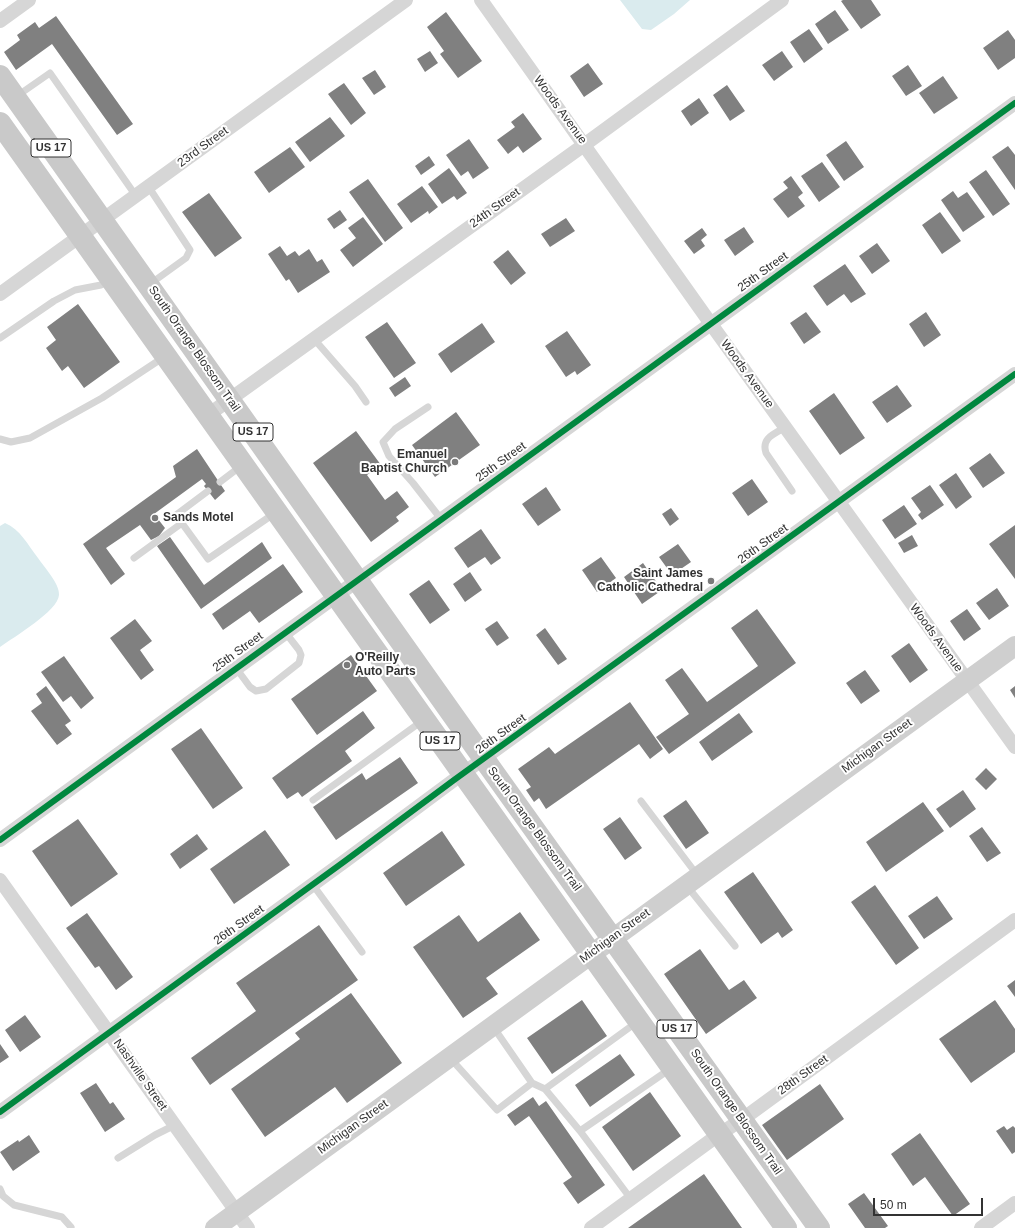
<!DOCTYPE html>
<style>
body{margin:0}
#map{position:relative;width:1015px;height:1228px;overflow:hidden;background:#fff;font-family:Arial,sans-serif}
canvas{display:block}
.scale{position:absolute;left:873px;top:1198px;width:110px;height:18px;box-sizing:border-box;border:2px solid #323232;border-top:0;padding-left:5px;font-size:12px;line-height:14px;white-space:nowrap;color:#323232;-webkit-text-stroke:3px #fff;paint-order:stroke}
</style>
<div id="map">
<canvas width="1015" height="1228"></canvas>
<div class="scale">50 m</div>
</div>
<script>
const ctx = document.querySelector('canvas').getContext('2d');
ctx.lineJoin = 'round';
function fillPath(path, color) {
  ctx.fillStyle = color;
  ctx.fill(path, 'evenodd');
}
function stroke(path, color, width, dash) {
  ctx.strokeStyle = color;
  ctx.lineWidth = width;
  ctx.lineCap = dash ? 'butt' : 'round';
  ctx.setLineDash(dash || []);
  ctx.stroke(path);
}
function write(font, color, halo, rows, align = 'center') {
  ctx.font = font + ' Arial,sans-serif';
  ctx.lineWidth = 4;
  ctx.setLineDash([]);
  ctx.textBaseline = 'middle';
  ctx.strokeStyle = halo;
  ctx.fillStyle = color;
  for (const [text, x, y, turn = 0] of rows) {
    ctx.save();
    ctx.translate(x, y);
    ctx.rotate((+turn || 0) * Math.PI / 180);
    ctx.textAlign = isNaN(turn) ? turn : align;
    if (halo) ctx.strokeText(text, 0, 0);
    ctx.fillText(text, 0, 0);
    ctx.restore();
  }
}
const water = new Path2D(`
 M620 0H690L674 14 651 30 642 29Z
 M5 523C20 529 28 545 38 558 44 567 60 584 59 595 58 611 14 637 0 647V526Z`);
const building = new Path2D(`
 M843 0H871L881 15 861 29 841 1Z
 M835 10 849 30 828 44 815 24Z
 M446 12 482 61 458 78 440 54 444 51 427 27Z
 M56 16 133 124 117 135 52 44 16 70 4 52 20 40 17 35 35 22 39 28Z
 M809 29 823 49 804 63 790 42Z
 M1008 30 1015 40V58L998 70 983 48Z
 M430 51 438 63 425 72 417 59Z
 M782 51 793 67 774 81 762 65Z
 M588 63 603 84 584 97 570 76Z
 M908 65 922 86 906 96 892 76Z
 M375 70 386 87 374 95 362 78Z
 M943 76 958 98 934 114 919 93Z
 M344 83 366 113 351 125 328 94Z
 M727 85 745 111 730 121 713 95Z
 M699 98 709 113 691 126 681 111Z
 M523 113 542 139 523 153 518 146 508 154 497 140 515 127 511 122Z
 M330 117 345 136 310 162 295 142Z
 M469 139 489 168 473 179 468 171 461 176 446 155Z
 M846 141 864 167 844 181 826 155Z
 M1008 146 1015 155V190L992 157Z
 M290 147 305 167 269 193 254 172Z
 M429 156 435 165 421 175 415 166Z
 M822 162 840 187 819 202 801 176Z
 M449 168 467 193 457 200 454 196 442 204 428 184Z
 M986 170 1010 204 993 216 969 182Z
 M791 176 803 193 798 197 805 206 788 218 773 199 788 188 783 182Z
 M368 179 403 228 385 242 349 192Z
 M422 186 438 207 429 214 428 211 411 223 397 204Z
 M953 191 958 198 967 192 985 217 963 232 941 200Z
 M209 193 242 238 215 257 182 212Z
 M340 210 347 220 334 229 327 219Z
 M940 212 961 241 942 254 922 225Z
 M363 217 383 244 353 267 340 250 356 238 348 228Z
 M566 218 575 231 550 247 541 234Z
 M744 227 754 242 735 256 724 240Z
 M702 228 707 235 701 240 705 246 694 254 684 241Z
 M877 243 890 261 872 274 859 256Z
 M280 246 287 256 295 251 299 256 309 249 317 262 322 259 330 272 298 293 289 279 286 281 268 254Z
 M508 250 526 273 511 285 493 262Z
 M845 264 866 294 851 303 844 294 827 306 813 286Z
 M78 304 120 362 84 388 68 366 62 371 46 348 56 340 47 327Z
 M806 312 821 332 804 344 790 323Z
 M926 312 941 335 924 347 909 324Z
 M387 322 416 363 394 378 365 337Z
 M482 323 495 342 451 373 438 354Z
 M567 331 591 365 577 375 575 371 566 377 545 346Z
 M405 377 411 386 395 397 389 388Z
 M897 385 912 406 887 423 872 402Z
 M834 393 865 438 840 455 809 411Z
 M456 412 480 445 435 477 412 445Z
 M356 431 381 465 367 475 385 500 397 491 409 507 396 517 399 521 371 542 313 463Z
 M197 449 225 491 215 500 204 486 206 484 202 479 154 514 165 528 159 536 151 540 140 525 106 548 125 574 111 585 83 544 176 477 173 466Z
 M990 453 1005 473 983 488 969 468Z
 M956 473 972 497 956 509 939 485Z
 M752 479 768 502 748 516 732 493Z
 M930 485 944 505 922 520 918 515 921 512 911 498Z
 M546 487 561 510 538 526 522 504Z
 M904 505 917 524 895 539 882 520Z
 M671 508 679 519 670 526 662 514Z
 M1015 525V579L989 544Z
 M481 529 501 558 491 565 485 557 468 568 454 548Z
 M912 535 918 546 904 553 898 543Z
 M170 537 204 585 262 542 272 558 201 609 157 546Z
 M678 544 691 562 672 575 659 557Z
 M601 557 616 578 597 592 582 570Z
 M643 563 662 590 642 604 624 577Z
 M283 564 303 592 259 623 250 611 223 630 212 614Z
 M470 572 482 590 465 602 453 584Z
 M429 580 450 610 430 624 409 594Z
 M997 588 1009 606 989 620 976 603Z
 M757 609 796 663 669 754 656 737 689 714 665 680 682 668 707 702 758 666 731 628Z
 M967 609 981 629 964 641 950 621Z
 M135 619 152 641 140 650 154 670 141 680 110 638Z
 M497 621 509 638 497 646 485 629Z
 M545 628 567 659 558 665 536 635Z
 M909 643 928 670 910 683 891 656Z
 M351 655 377 691 317 735 291 699Z
 M64 656 94 698 81 709 71 696 63 702 41 672Z
 M865 670 880 691 861 704 846 683Z
 M46 686 71 721 65 725 72 734 57 745 31 711 42 703 36 694Z
 M1015 686V698L1010 690Z
 M630 702 663 749 650 759 639 744 546 809 539 798 534 802 526 790 531 787 518 769 549 747 555 754Z
 M363 711 375 728 345 751 352 761 302 797 298 792 287 799 272 778Z
 M739 713 753 732 712 761 699 742Z
 M201 728 243 788 213 809 171 749Z
 M400 757 418 783 336 840 313 807 362 773 366 780Z
 M986 768 997 779 986 790 975 779Z
 M963 790 976 809 950 828 936 809Z
 M686 800 709 833 686 849 663 816Z
 M923 802 944 831 886 872 866 842Z
 M620 817 642 848 625 860 603 829Z
 M78 819 118 874 71 907 32 851Z
 M982 827 1001 853 987 862 969 836Z
 M265 830 290 865 234 904 210 869Z
 M442 831 465 865 406 906 383 873Z
 M197 834 208 849 180 869 170 854Z
 M753 872 793 930 782 938 778 932 761 944 724 892Z
 M875 885 919 948 896 965 851 902Z
 M937 896 953 919 924 939 908 916Z
 M520 912 540 940 486 978 498 994 463 1018 413 947 459 915 478 942Z
 M87 913 133 977 116 990 99 966 95 968 66 928Z
 M319 925 358 980 210 1085 191 1058 256 1011 236 983Z
 M700 949 729 990 744 980 757 998 706 1034 664 974Z
 M1015 980V997L1007 986Z
 M351 993 402 1063 347 1103 335 1087 265 1137 231 1089 300 1039 295 1033Z
 M582 1000 607 1036 552 1074 527 1038Z
 M995 1000 1015 1029V1052L971 1083 939 1039Z
 M25 1015 41 1037 20 1052 5 1030Z
 M0 1044 9 1057 0 1063Z
 M620 1054 635 1075 590 1107 575 1085Z
 M96 1083 110 1104 113 1102 125 1119 105 1132 80 1093Z
 M820 1084 844 1119 787 1160 762 1125Z
 M650 1092 681 1136 633 1171 602 1127Z
 M533 1097 539 1106 546 1101 605 1185 578 1204 563 1183 572 1177 529 1116 515 1126 507 1115Z
 M1004 1126 1007 1130 1013 1126 1015 1128V1152L1012 1154 996 1131Z
 M920 1133 970 1204 953 1216 925 1177 913 1186 891 1154Z
 M29 1135 40 1152 13 1171 0 1152 18 1140 19 1142Z
 M704 1174 742 1228H628Z
 M864 1193 888 1226 885 1228H865L848 1204Z`);
const lane = new Path2D(`
 M17 96 50 73 136 196
 M148 186 190 250 186 258 150 284
 M0 338 54 301 75 290 101 285 109 280
 M314 339 355 386 366 402
 M428 407 395 429 383 442 389 456 413 483 441 519
 M786 427C774 434 761 438 766 453L792 491
 M0 439 11 442 30 438 102 398 164 357
 M220 482 241 466
 M208 491 176 515 208 559 275 513
 M134 558 182 523
 M236 668 250 687 256 691 266 689 299 663 301 655 299 650 285 632
 M313 800 422 721
 M641 801 698 876
 M313 885 362 952
 M687 886 735 946
 M451 1059 497 1110 532 1083 494 1028
 M532 1083 545 1089 580 1131 631 1199
 M545 1089 637 1022
 M580 1131 670 1069
 M118 1158 155 1135 175 1125
 M0 1189 3 1196 14 1205 62 1217 71 1227`);
const street = new Path2D(`
 M481 0 711 324 1015 747
 M0 21 29 0
 M0 294 406 0
 M208 415 584 145 782 0
 M0 840 1015 103
 M0 880 248 1228
 M0 1112 345 861 454 780 1015 374
 M591 1228 710 1141 751 1113 1015 920
 M981 1228 1015 1203`);
const secondary = new Path2D(`
 M215 1228 1015 646`);
const primary = new Path2D(`
 M0 76 484 759 819 1228
 M0 123 786 1228`);
const cycleway = new Path2D(`
 M0 840 1015 103
 M0 1112 345 861 454 780 1015 374`);
const markers = [
 [455,462,4,"#7a7a7a"],
 [155,518,4,"#7a7a7a"],
 [711,581,4,"#7a7a7a"],
 [347,665,4,"#7a7a7a"]
];
const shields = [
 [51,148,40],
 [253,432,40],
 [440,741,40],
 [677,1029,40]
];
const shieldNames = [
 ["US 17",51,148],
 ["US 17",253,432],
 ["US 17",440,741],
 ["US 17",677,1029]
];
const streetNames = [
 ["Woods Avenue",560,110,54],
 ["23rd Street",203,147,-36],
 ["24th Street",495,208,-36],
 ["25th Street",763,272,-36],
 ["South Orange Blossom Trail",194,349,55],
 ["Woods Avenue",747,374,54],
 ["25th Street",501,462,-36],
 ["26th Street",763,544,-36],
 ["Woods Avenue",936,638,54],
 ["25th Street",238,652,-36],
 ["26th Street",501,734,-36],
 ["Michigan Street",877,746,-36],
 ["South Orange Blossom Trail",534,829,54],
 ["26th Street",239,925,-36],
 ["Michigan Street",615,936,-36],
 ["Nashville Street",140,1075,55],
 ["28th Street",803,1075,-36],
 ["South Orange Blossom Trail",736,1112,55],
 ["Michigan Street",353,1127,-36]
];
const poiNames = [
 ["Emanuel",447,455],
 ["Baptist Church",447,469],
 ["Sands Motel",163,518,"left"],
 ["Saint James",703,574],
 ["Catholic Cathedral",703,588],
 ["O'Reilly",355,658,"left"],
 ["Auto Parts",355,672,"left"]
];
fillPath(water, '#daebee');
fillPath(building, '#808080');
stroke(lane, '#d6d6d6', 7);
stroke(street, '#d6d6d6', 14);
stroke(secondary, '#cfcfcf', 20);
stroke(primary, '#c9c9c9', 22);
stroke(cycleway, '#00873e', 6);
for (const [x, y, r, color] of markers) {
  const dot = new Path2D();
  dot.arc(x, y, r, 0, 2 * Math.PI);
  ctx.fillStyle = color;
  ctx.fill(dot);
  stroke(dot, '#fff', 1.5);
}
for (const [x, y, w] of shields) {
  const box = new Path2D();
  box.roundRect(x - w / 2, y - 9, w, 18, 3);
  ctx.fillStyle = '#fff';
  ctx.fill(box);
  stroke(box, '#323232', 1);
}
write('bold 11px', '#323232', null, shieldNames);
write('12px', '#323232', '#fff', streetNames);
write('bold 12px', '#323232', '#fff', poiNames, 'right');
</script>
